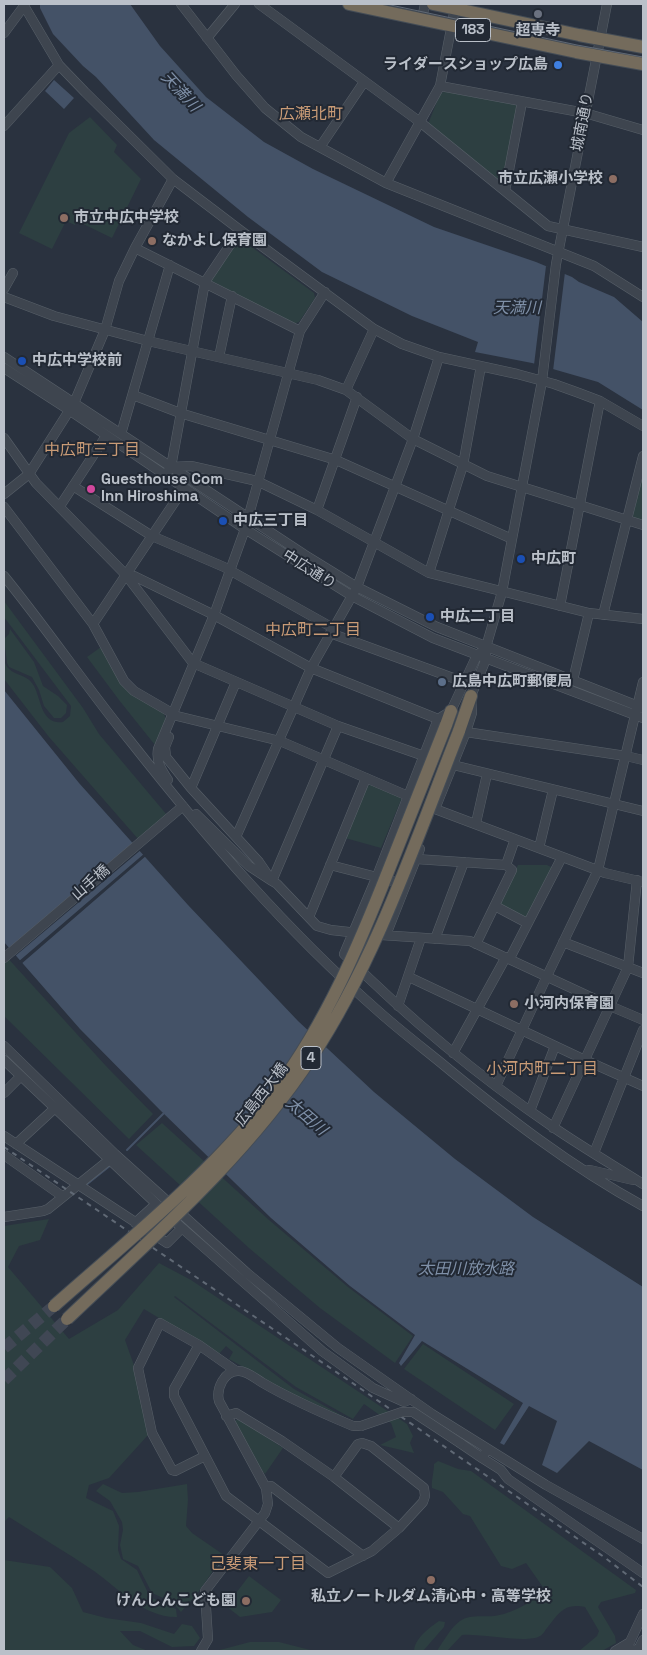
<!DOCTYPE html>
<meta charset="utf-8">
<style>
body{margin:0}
#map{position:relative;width:647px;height:1655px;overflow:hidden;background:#2a323f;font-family:"Space Grotesk",sans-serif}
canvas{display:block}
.frame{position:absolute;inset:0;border:5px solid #bac0c9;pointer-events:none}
</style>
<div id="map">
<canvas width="647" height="1655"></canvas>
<div class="frame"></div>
</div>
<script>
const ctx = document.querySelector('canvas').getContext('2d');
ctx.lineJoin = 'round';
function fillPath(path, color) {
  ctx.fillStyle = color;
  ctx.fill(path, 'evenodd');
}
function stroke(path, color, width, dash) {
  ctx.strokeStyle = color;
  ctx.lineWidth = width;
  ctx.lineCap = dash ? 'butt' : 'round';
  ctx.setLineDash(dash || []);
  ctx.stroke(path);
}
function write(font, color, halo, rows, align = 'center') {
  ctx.font = font + ' "Space Grotesk","Noto Sans JP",sans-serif';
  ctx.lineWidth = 4;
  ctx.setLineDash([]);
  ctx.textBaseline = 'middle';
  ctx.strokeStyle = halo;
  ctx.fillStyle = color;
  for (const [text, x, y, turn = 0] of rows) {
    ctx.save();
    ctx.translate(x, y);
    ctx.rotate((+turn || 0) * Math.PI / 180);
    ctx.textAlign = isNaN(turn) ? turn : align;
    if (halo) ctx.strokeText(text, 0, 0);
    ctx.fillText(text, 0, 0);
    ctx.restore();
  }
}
const green = new Path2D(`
 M447 90 515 104 518 108 505 179 500 181 428 124 440 94Z
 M90 117 117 145 114 152 141 179 112 238 77 221 75 225 66 221 52 249 19 233 69 133Z
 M237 239H241L314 293 315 298 299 322 293 324 212 281V276Z
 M643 473V521L634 518 633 515Z
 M4 601 83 708 99 734 167 815 139 840 49 737 4 679V660C9 678 26 671 34 686 41 699 41 725 63 722L70 716 71 706 68 702 4 617Z
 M10 629 34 662 43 686 58 696 67 705 66 713 61 718H54L44 706 39 690 32 677 9 667 7 663 4 639 9 634Z
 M101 647 121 682 163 712 166 719 155 745 119 700 87 657Z
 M372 784 400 796 401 800 381 848 345 838 366 787Z
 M518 865H547L553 868 528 918H525L500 905 499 902Z
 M4 954 106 1066 153 1114 129 1139 4 1016Z
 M162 1123 269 1220 348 1287 413 1336 395 1363 320 1308 249 1248 136 1145Z
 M49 1219 40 1240 19 1246 8 1267 69 1339 118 1310 159 1263 191 1280 407 1424 413 1436 410 1443 414 1453 380 1445 396 1437 391 1423 364 1404 353 1419 296 1387 175 1296 174 1297 294 1389 350 1420 293 1395 229 1359 233 1352 226 1346 219 1354 144 1309 125 1340 135 1368 149 1434 109 1478 89 1485 86 1498 113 1511 119 1526 118 1550 121 1559 137 1570 150 1597 176 1609 177 1617C145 1618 119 1589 94 1571 66 1552 37 1535 9 1517L4 1522V1226Z
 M423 1344 514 1404 495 1430 404 1369Z
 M236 1420H240L283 1448 265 1474 261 1470 235 1423Z
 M438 1461 458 1469 471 1471 636 1590 635 1593 601 1602 598 1607 615 1636 616 1643 602 1651H579L597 1636 599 1631 585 1607C564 1603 560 1612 547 1628 545 1630 543 1635 540 1636 527 1644 480 1633 462 1635L447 1651H437C443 1642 451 1627 460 1621 469 1614 484 1617 494 1616 511 1614 533 1602 545 1590L526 1563 512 1569 501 1566 470 1516 463 1514 443 1492 432 1488C431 1480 434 1473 434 1464Z
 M103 1484 122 1493 138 1492 187 1484 188 1500 186 1526 192 1533 224 1555 197 1594 181 1612 172 1602 152 1593 138 1566 123 1559 120 1545 123 1530 122 1522 110 1501 96 1491Z
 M4 1560 50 1567 72 1588 83 1612 106 1618 141 1623 174 1634 182 1624 192 1626 200 1638 194 1646 172 1647 140 1631H120L133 1645 148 1651H4Z
 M249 1576 281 1600 272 1612 240 1617 226 1606Z
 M439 1621 445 1622 444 1627 423 1651H414C415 1638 429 1628 439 1621Z
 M250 1642H279L314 1651H216Z`);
const water = new Path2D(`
 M40 4H130L160 46 206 97 264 142 313 169 434 227 536 262 572 277 579 282 614 297 643 322V410L598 382 532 363 475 352 478 342 412 316 322 272 248 217 154 140 96 77 83 66 53 34 40 8Z
 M54 80 74 98 64 109 45 91Z
 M4 690 79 783 188 905 298 1021 374 1092 455 1159 533 1217 643 1287V1470L589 1441 557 1473 542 1465 557 1421 529 1406 504 1445 500 1443 523 1403 422 1341 401 1366 399 1363 415 1335 350 1286 271 1218 160 1110 80 1029 4 942Z`);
const pier = new Path2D(`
 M546 266 565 272 553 371 534 365Z
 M136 843 142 849 14 957 9 952Z
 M145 853 147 855 20 965 18 962Z`);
const stream = new Path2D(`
 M127 1150 164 1113
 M86 1185 111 1165`);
const highwayTunnel = new Path2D(`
 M4 1348 54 1306
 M4 1380 67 1319`);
const minor = new Path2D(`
 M23 4 59 65 85 92 173 179 240 230 374 329 402 344 439 357 517 374 554 384 579 393 600 401 643 426
 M181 4 236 75 265 108 301 137 386 183 594 266 643 297
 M259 4 420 122 548 226 643 247
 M422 19 425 4
 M4 33 24 6
 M207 38 235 4
 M440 86 585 113 643 130
 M4 126 59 65
 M320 147 364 82
 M386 183 440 86 455 8
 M505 191 522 102
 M135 248 300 331
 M4 289 13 273
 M4 297 54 316 148 341 318 380 346 390 413 439 487 476 643 525
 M4 357 305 555 357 587 437 627 643 708
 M219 357 232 296
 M4 368 69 410 245 529 352 596 433 638 643 718
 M346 390 374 329
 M133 395 180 413 336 460 512 539
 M121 434 170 265
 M4 438 36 483 126 575 193 663 338 726 424 756
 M171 467 191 466 257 481 317 510 429 573 589 613 643 619
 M168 471 171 467 205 282 240 230
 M73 486 152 536 224 567 333 628
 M4 494 29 474 74 403 105 330 119 281 135 248 173 179
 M60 506 106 436
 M4 507 93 624 124 681 134 691 177 716 280 741 408 796
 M317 510 357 397
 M429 573 463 465 481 366
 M126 575 134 576 214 615 311 668 438 719
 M4 576C48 630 87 688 131 742 206 837 286 930 377 1010 397 1028 419 1045 440 1062 504 1115 570 1166 643 1206
 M560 606 600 401
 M603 615 643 456
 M93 624 184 488
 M330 633 464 682
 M481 652 477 655 451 711 438 719 377 876 344 954C408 1018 478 1076 553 1127 582 1147 613 1165 643 1184
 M573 680 589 613
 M466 732 626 756 643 760
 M169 737 165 747 166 757 191 788 259 862 272 881 277 884 317 926 331 930 358 933
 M453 765 643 811
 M168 780C161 769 156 762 158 749L214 615 245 529 300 331 325 292
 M191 788 236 682
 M437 804 466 732 472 713 471 696 486 659V647L502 592 542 381 556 264 607 4
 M435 809 605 873 643 882
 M196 814 249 866 272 881 338 726
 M476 823 487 774
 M236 837 311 668 357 587 413 439 439 357
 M539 848 553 790
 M416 859 506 865 512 870 476 944
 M330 865 404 884
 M506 865 515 839
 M495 906 527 923
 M309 917 366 778
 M381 935 470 941 610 1006 643 1020
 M386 935 420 849
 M435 939 464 862
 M563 942 643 973
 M4 958 183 806
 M510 958 562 857
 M409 977 585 1060 643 1086
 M398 1006 421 938
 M4 1046 115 1154 247 1273 338 1348 432 1414 546 1485 643 1539
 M453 1053 506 957
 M4 1060 182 1228 322 1351 373 1388 404 1402 411 1399
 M496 1086 547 976 598 870 643 682
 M4 1093 21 1076
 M530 1111 555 1046
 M553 1128 628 967 637 880
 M4 1136 167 1243 182 1228
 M16 1144 55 1108
 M594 1153 643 1030
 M4 1155 62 1196
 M585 1171 590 1170 633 1180
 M4 1217 43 1211 48 1209 114 1156
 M135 1223 156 1204
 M199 1345 174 1389V1396L226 1496 328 1573 372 1551 399 1528 423 1502 425 1496 424 1488 371 1446 362 1443 358 1444 334 1477
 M226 1416 236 1413 282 1441 334 1477 399 1528
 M460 1443 482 1458 485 1453
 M205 1456 175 1471 172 1470 152 1433 138 1368 160 1323 199 1345 236 1371
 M482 1458 501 1470 508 1479 643 1573
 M266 1488 271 1486 363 1556
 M623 1648 642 1651
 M638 1650 643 1640
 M201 1651 208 1639 205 1591 265 1513 268 1504 266 1488 219 1401C216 1389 224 1370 239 1371 247 1371 256 1379 263 1383 292 1400 322 1413 353 1426H361
 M615 1651 630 1642 643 1614`);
const highway = new Path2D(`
 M349 4 576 52 643 64
 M433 4 579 35 643 47
 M446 725 451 711
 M459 731 471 696`);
const tram = new Path2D(`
 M386 4 577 45 643 57`);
const rail = new Path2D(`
 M4 1147 351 1382 604 1557 643 1587`);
const minorBridge = new Path2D(`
 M361 1426 402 1412H413L460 1443`);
const highwayBridge = new Path2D(`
 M54 1306C132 1237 215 1171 278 1087 327 1021 359 945 389 869 408 821 427 773 446 725
 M67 1319C153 1237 245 1158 311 1058 376 960 416 840 459 731`);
const markers = [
 [538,14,5,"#6b7280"],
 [558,65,5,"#3f7fe0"],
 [613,179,5,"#8d6e63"],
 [64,218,5,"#8d6e63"],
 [152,241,5,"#8d6e63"],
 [22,361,5,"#1a4fb4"],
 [91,489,5,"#d1479c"],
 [223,521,5,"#1a4fb4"],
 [521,559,5,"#1a4fb4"],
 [430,617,5,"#1a4fb4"],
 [442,682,5,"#5c6f8a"],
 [514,1004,5,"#8d6e63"],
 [431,1580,5,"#8d6e63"],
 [246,1601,5,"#8d6e63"]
];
const shields = [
 [473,30,35],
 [311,1058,20]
];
const shieldNames = [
 ["183",473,30],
 ["4",311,1058]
];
const poiNames = [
 ["超専寺",538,31,"center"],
 ["ライダースショップ広島",548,65,"right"],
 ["市立広瀬小学校",603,179,"right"],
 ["市立中広中学校",74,218],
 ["なかよし保育園",162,241],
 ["中広中学校前",32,361],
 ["Guesthouse Com",101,480],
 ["Inn Hiroshima",101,497],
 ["中広三丁目",233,521],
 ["中広町",531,559],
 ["中広二丁目",440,617],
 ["広島中広町郵便局",452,682],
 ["小河内保育園",524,1004],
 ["私立ノートルダム清心中・高等学校",431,1597,"center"],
 ["けんしんこども園",236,1601,"right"]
];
const streetNames = [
 ["城南通り",583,122,-79],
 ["中広通り",309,570,32],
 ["山手橋",91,883,-41],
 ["広島西大橋",262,1095,-52]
];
const waterNames = [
 ["天満川",180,92,47],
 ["天満川",517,309],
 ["太田川",306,1117,41],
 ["太田川放水路",466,1270]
];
const neighbourhoodNames = [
 ["広瀬北町",311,115],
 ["中広町三丁目",92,451],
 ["中広町二丁目",313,631],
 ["小河内町二丁目",542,1070],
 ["己斐東一丁目",258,1565]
];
fillPath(green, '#2d3f41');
fillPath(water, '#445267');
fillPath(pier, '#2a323f');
stroke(stream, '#445267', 2);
stroke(highwayTunnel, '#404754', 12, [12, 6]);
stroke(minor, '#586069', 10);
stroke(highway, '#454d56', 14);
stroke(minor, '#3e454f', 9);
stroke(highway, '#746b5c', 12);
stroke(tram, '#606975', 1);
stroke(rail, '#606975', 2, [5, 5]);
stroke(minorBridge, '#586069', 10, []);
stroke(highwayBridge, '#454d56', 14, []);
stroke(minorBridge, '#3e454f', 9);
stroke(highwayBridge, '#746b5c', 12);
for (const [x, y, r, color] of markers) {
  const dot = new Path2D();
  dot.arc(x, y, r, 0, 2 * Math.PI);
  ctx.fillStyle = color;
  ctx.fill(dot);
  stroke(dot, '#222934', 2);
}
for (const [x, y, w] of shields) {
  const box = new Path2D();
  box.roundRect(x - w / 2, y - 11.5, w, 23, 4);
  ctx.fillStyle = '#222934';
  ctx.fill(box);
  stroke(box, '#bac0c9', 1);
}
write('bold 14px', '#bac0c9', null, shieldNames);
write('bold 15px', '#bac0c9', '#222934', poiNames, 'left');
write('15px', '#bac0c9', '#222934', streetNames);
write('italic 16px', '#7f90a8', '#222934', waterNames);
write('16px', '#c99b76', '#222934', neighbourhoodNames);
</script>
